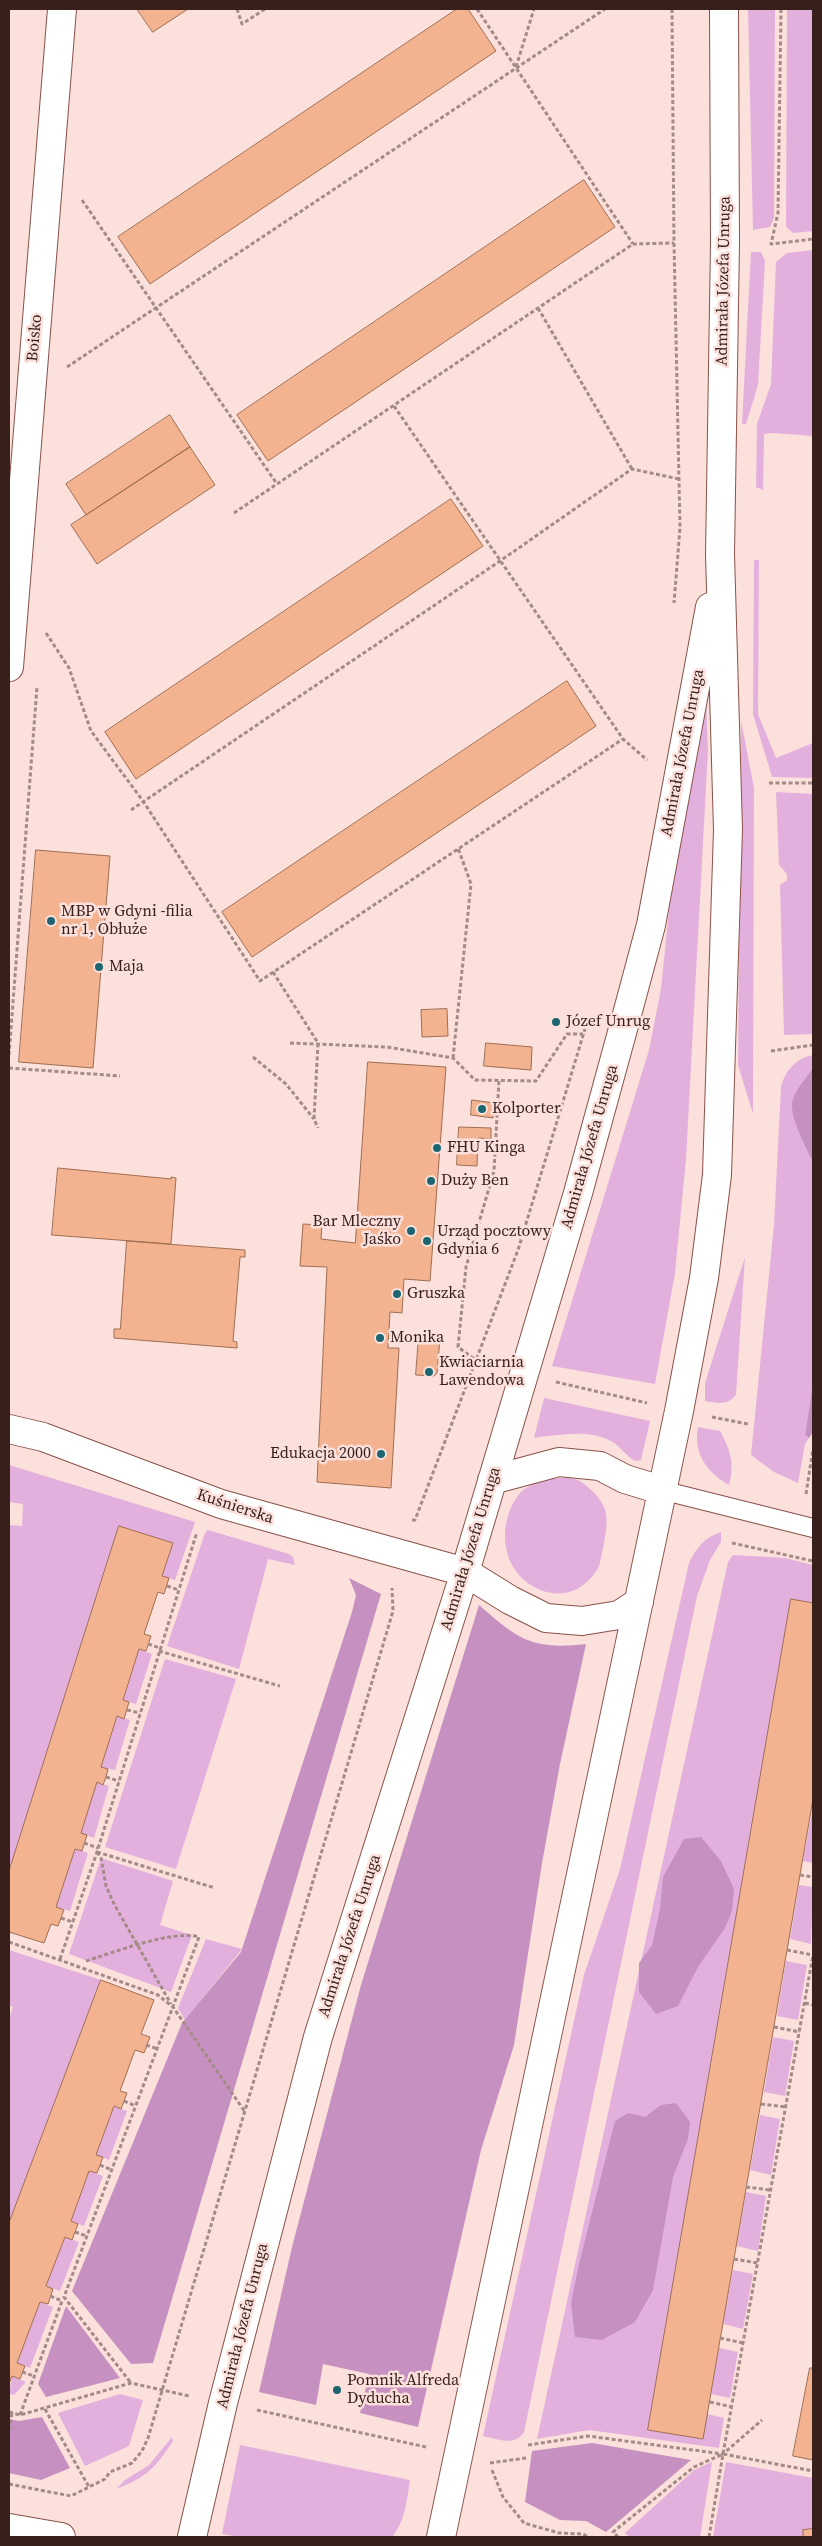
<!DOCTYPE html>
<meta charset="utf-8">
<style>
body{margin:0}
#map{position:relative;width:822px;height:2546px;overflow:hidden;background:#fbe0db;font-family:"Source Serif 4",serif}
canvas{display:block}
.frame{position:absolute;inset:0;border:10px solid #371f1c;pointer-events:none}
</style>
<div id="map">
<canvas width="822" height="2546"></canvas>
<div class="frame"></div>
</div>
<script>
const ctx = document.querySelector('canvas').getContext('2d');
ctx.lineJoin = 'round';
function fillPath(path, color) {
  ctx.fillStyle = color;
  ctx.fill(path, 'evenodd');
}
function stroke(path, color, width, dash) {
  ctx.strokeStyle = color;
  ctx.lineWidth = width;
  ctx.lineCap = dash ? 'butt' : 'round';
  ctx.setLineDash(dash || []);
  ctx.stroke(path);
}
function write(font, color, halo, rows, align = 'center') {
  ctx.font = font + ' "Source Serif 4",serif';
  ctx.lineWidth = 5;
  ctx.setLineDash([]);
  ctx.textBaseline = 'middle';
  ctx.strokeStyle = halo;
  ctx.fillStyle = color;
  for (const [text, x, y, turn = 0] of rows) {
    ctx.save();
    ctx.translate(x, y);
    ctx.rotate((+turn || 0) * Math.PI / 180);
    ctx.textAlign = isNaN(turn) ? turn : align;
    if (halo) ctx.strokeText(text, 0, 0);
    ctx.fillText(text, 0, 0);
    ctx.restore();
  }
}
const green = new Path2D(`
 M748 9H775L774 218 770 227 753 230Z
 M787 9H813V231L793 233 786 227Z
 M813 250V436L772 433 764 434 763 490 756 487 757 424 771 384 776 262 787 253Z
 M751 252H761L765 261 758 385 746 424H742Z
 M754 560H759L758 714 776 758 813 743V778L772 777 753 714Z
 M706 698 708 750 686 1159 675 1273 655 1384 552 1366 649 1050 661 989 670 900 698 730Z
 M741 720 754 788 753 1114 738 1065Z
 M776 792 813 794V1034L784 1035 780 885 787 880V874L779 865Z
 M813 1055V1068L801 1084 802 1138 813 1162V1383L805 1435 809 1438 805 1444 798 1483 774 1472 751 1455 774 1225 781 1087C785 1071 796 1058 813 1055Z
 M745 1257 736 1395C727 1406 718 1403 705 1401V1383Z
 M544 1398 650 1421 641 1460 635 1461C626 1456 620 1446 611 1441 587 1429 559 1435 534 1438Z
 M698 1427 720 1431C730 1449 735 1464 729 1485 707 1472 693 1454 698 1427Z
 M9 1465 195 1522 175 1580 162 1576 173 1543 119 1527 9 1871V1525L22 1526 23 1504 9 1502Z
 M548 1479C555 1479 567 1476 574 1479 580 1480 586 1485 590 1489 611 1507 608 1522 603 1548 601 1554 601 1564 597 1570 579 1598 548 1601 523 1579 499 1557 500 1517 520 1493 526 1486 539 1482 548 1479Z
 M208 1530 289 1554 293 1557 295 1565 268 1559 239 1669 167 1646 205 1533Z
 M721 1532V1542L710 1560 697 1596 524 2432C514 2447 498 2439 483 2436L584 1975 620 1869 689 1563C696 1548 705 1537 721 1532Z
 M733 1555 785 1558 813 1565V1603L791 1599 648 2430 702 2439 707 2414 724 2418 719 2448 589 2430 537 2439 728 1562Z
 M139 1649 152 1654 136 1704 123 1700Z
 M165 1659 236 1679 176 1869 105 1847Z
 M117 1716 130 1720 115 1770 101 1767Z
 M97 1782 109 1786 94 1838 81 1833Z
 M813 1806V1863L803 1861Z
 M75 1849 88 1853 70 1911 56 1907Z
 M101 1858 173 1881 160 1925 192 1935 171 1992 69 1954Z
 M799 1885 813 1887 811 1944 790 1939Z
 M206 1939 242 1949 185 2020 178 2008Z
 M9 1950 101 1980 9 2223V2018L13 2007 9 2005Z
 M786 1961 807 1965 798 2020 777 2016Z
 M773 2037 794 2041 785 2096 764 2092Z
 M114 2106 127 2111 109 2160 96 2155Z
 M760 2115 780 2119 771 2175 750 2170Z
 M89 2171 103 2176 84 2226 71 2221Z
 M746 2192 766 2196 758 2251 737 2246Z
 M65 2237 79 2242 60 2291 46 2286Z
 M733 2270 753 2274 743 2329 723 2324Z
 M40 2302 53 2307 30 2368 17 2363Z
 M719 2348 738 2352 730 2398 711 2394Z
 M12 2376 26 2382 14 2395 9 2394Z
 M120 2394 143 2400 129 2446 85 2466 58 2413Z
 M172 2437 173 2441C156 2467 146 2478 116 2489L125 2480 149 2465Z
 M240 2445 410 2480C407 2500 405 2521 392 2537H239L222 2534Z
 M712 2462 700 2537H629L625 2533 694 2470Z
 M726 2462 813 2478V2529L803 2530V2537H713Z`);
const forest = new Path2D(`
 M813 1068V1162C806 1148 792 1121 792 1106 792 1093 806 1078 813 1068Z
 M813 1383V1432L809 1438 805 1435Z
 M349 1578 381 1594 153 2363 131 2364 72 2291 182 2023 241 1952 352 1612 356 1595Z
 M479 1605C519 1640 532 1650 586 1644L560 1764 542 1863 514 2045 481 2150 418 2427 360 2413 369 2374 323 2364 316 2405 259 2392 292 2247 361 1985Z
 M701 1837 721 1861 734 1889 732 1911 725 1928 698 1967 678 2006 656 2014 639 1992V1963L652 1945 660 1909 663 1877 684 1839Z
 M676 2103 690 2122 688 2139 673 2177 653 2290 635 2322 602 2340 575 2337 571 2303 580 2260 615 2121 628 2113 645 2117 661 2105Z
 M66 2306 120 2378 46 2397 38 2384Z
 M42 2417 70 2468 41 2480 9 2473V2419L19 2421Z
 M592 2443 691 2460 606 2532 586 2521 560 2520 525 2502 532 2451Z`);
const building = new Path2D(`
 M137 9H188L153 32Z
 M457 9H468L496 51 150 284 118 237Z
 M584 180 615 227 268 461 237 415Z
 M170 415 190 447 86 515 66 484Z
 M190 447 215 485 97 564 71 525Z
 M451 499 483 546 136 779 105 732Z
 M567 681 596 726 252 957 222 912Z
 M36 850 110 856 93 1068 19 1062Z
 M447 1009 448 1036 422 1037 421 1010Z
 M486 1043 532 1047 531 1070 484 1066Z
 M368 1062 446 1067 430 1281 404 1279 402 1313 390 1312 388 1348H399L391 1488 317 1482 327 1267 300 1266 303 1224 322 1225 321 1239 355 1243Z
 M472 1100 494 1103 493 1118 471 1115Z
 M459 1127 491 1128V1139L478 1138 477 1166 457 1165Z
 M58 1168 171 1179V1177L176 1178 171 1244 52 1235Z
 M127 1241 245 1250V1257H240L233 1341 237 1342V1348L114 1338V1329H120Z
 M419 1336 440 1338 437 1373 434 1376 416 1375Z
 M119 1526 173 1543 162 1576 169 1578 164 1594 158 1592 144 1634 151 1636 146 1651 139 1649 123 1700 129 1702 124 1719 117 1716 101 1767 108 1769 106 1777 103 1785 97 1782 81 1833 87 1835 82 1851 75 1849 56 1907 64 1910 58 1926 51 1924 44 1943 9 1932V1871Z
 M791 1599 813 1603V1799L703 2439 648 2430Z
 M101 1980 154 2000 141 2034 150 2037 144 2053 135 2050 120 2091 127 2093 121 2109 114 2106 96 2155 103 2157 97 2173 89 2171 71 2221 78 2224 72 2240 65 2237 46 2286 53 2289 48 2304 40 2302 17 2363 25 2366 20 2379 12 2376 9 2384V2223Z
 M810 2368H813V2460L793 2456Z
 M813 2529V2537H803V2530Z`);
const path = new Path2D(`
 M237 9 242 24 265 9
 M477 9 633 244
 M672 9 674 243 680 528 674 603
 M781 9 778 213 771 244 813 239
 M516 67 534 9
 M82 200 277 484
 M538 308 632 469
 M67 367 605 9
 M394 406 623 739 647 760
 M234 513 633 244 674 243
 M46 633 69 668 91 731 143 801 260 981 623 739
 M769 783H813
 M131 810 500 561 632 469 679 479
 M273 972 318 1043 314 1119 318 1128
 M290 1043 387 1047 453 1058 475 1080 536 1081 567 1034H583
 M771 1051 813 1045
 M9 1055 37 687
 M253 1057 286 1084 314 1119
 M453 1058 471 884 458 848
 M9 1068 120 1076
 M492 1365 477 1361 458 1347 466 1267 494 1171 499 1080
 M556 1382 647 1403
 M712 1417 748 1424
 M806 1494 813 1449
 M412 1520H415L518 1250 585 1029
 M732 1543 813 1561
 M167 1586 179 1590
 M148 1644 160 1648
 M159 1651 280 1686
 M127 1710 140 1713
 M106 1777 119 1781
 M84 1843 98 1848
 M97 1852 101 1858 106 1886 114 1904 171 2004
 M97 1852 215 1888
 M800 1875 813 1877
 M61 1918 73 1922
 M9 1942 158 1995 173 2007 245 2112
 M787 1950 813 1955
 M60 1959 97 1852 197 1532
 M86 1961C112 1953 174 1929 199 1937L64 2297 131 2383
 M805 2003 813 2005
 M774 2027 800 2032
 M146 2045 158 2049
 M124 2101 136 2106
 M761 2104 786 2107
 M100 2165 112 2170
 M746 2187 770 2190
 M75 2232 87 2236
 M734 2259 758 2263
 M720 2338 743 2343
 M22 2372 34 2376
 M710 2402 732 2407
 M45 2409 89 2487
 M257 2410 426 2447
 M9 2412 20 2415 131 2383 189 2396
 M20 2415 62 2301 50 2296
 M9 2430 12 2413
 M528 2445 588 2436 723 2454 762 2420
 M490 2463 526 2458
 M492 2470 503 2497 524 2523 559 2533 583 2534 588 2537
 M9 2484 71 2496 105 2479 110 2472 132 2463 142 2451 148 2438 393 1611 392 1588
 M618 2537 613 2532 694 2467 723 2454 813 1955
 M709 2537 723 2454 813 2471`);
const lane = new Path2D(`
 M661 1490 813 1528`);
const street = new Path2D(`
 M9 667 62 9
 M9 1429 43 1437 221 1504 465 1572`);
const secondary = new Path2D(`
 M492 1480 559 1462 600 1466 625 1479 661 1490
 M465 1572 510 1600 546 1618 582 1621 619 1615 639 1602
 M9 2528 61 2537
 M192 2537 223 2403 318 2037 465 1572 578 1193 629 1007 651 925 710 607
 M441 2537 679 1411 704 1278 717 1175 721 1047 728 830 720 554 725 243 724 9`);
const markers = [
 [51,921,5,"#1b6671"],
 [99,967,5,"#1b6671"],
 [556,1022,5,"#1b6671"],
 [482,1109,5,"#1b6671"],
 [437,1148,5,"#1b6671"],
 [431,1181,5,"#1b6671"],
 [411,1231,5,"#1b6671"],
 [427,1241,5,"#1b6671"],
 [397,1294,5,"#1b6671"],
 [380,1338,5,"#1b6671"],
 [429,1372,5,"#1b6671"],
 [381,1454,5,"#1b6671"],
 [337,2390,5,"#1b6671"]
];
const streetNames = [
 ["Admirała Józefa Unruga",724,281,-89],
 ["Boisko",35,338,-85],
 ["Admirała Józefa Unruga",683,753,-79],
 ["Admirała Józefa Unruga",590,1147,-74],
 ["Kuśnierska",235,1507,18],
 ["Admirała Józefa Unruga",471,1549,-73],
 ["Admirała Józefa Unruga",350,1936,-72],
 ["Admirała Józefa Unruga",243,2326,-76]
];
const poiNames = [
 ["MBP w Gdyni -filia",61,912],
 ["nr 1, Obłuże",61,930],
 ["Maja",109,967],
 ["Józef Unrug",566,1022],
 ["Kolporter",492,1109],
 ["FHU Kinga",447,1148],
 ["Duży Ben",441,1181],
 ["Bar Mleczny",401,1222,"right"],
 ["Jaśko",401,1240,"right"],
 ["Urząd pocztowy",437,1232],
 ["Gdynia 6",437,1250],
 ["Gruszka",407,1294],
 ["Monika",390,1338],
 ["Kwiaciarnia",439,1363],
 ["Lawendowa",439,1381],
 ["Edukacja 2000",371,1454,"right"],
 ["Pomnik Alfreda",347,2381],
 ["Dyducha",347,2399]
];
fillPath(green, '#e3b0de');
fillPath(forest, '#c691c1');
fillPath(building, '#f4b390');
stroke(building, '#9f6d51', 1);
stroke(lane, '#895249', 20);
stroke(street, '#895249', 30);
stroke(secondary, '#895249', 30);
stroke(path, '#a58b87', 3, [4, 2.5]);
stroke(lane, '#fff', 18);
stroke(street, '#fff', 28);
stroke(secondary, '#fff', 28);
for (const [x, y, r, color] of markers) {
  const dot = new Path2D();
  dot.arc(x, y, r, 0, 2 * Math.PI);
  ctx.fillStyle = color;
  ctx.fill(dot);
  stroke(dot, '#fbe0db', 2);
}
write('16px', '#371f1c', '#fbe0db', streetNames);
write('16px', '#371f1c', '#fbe0db', poiNames, 'left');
</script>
